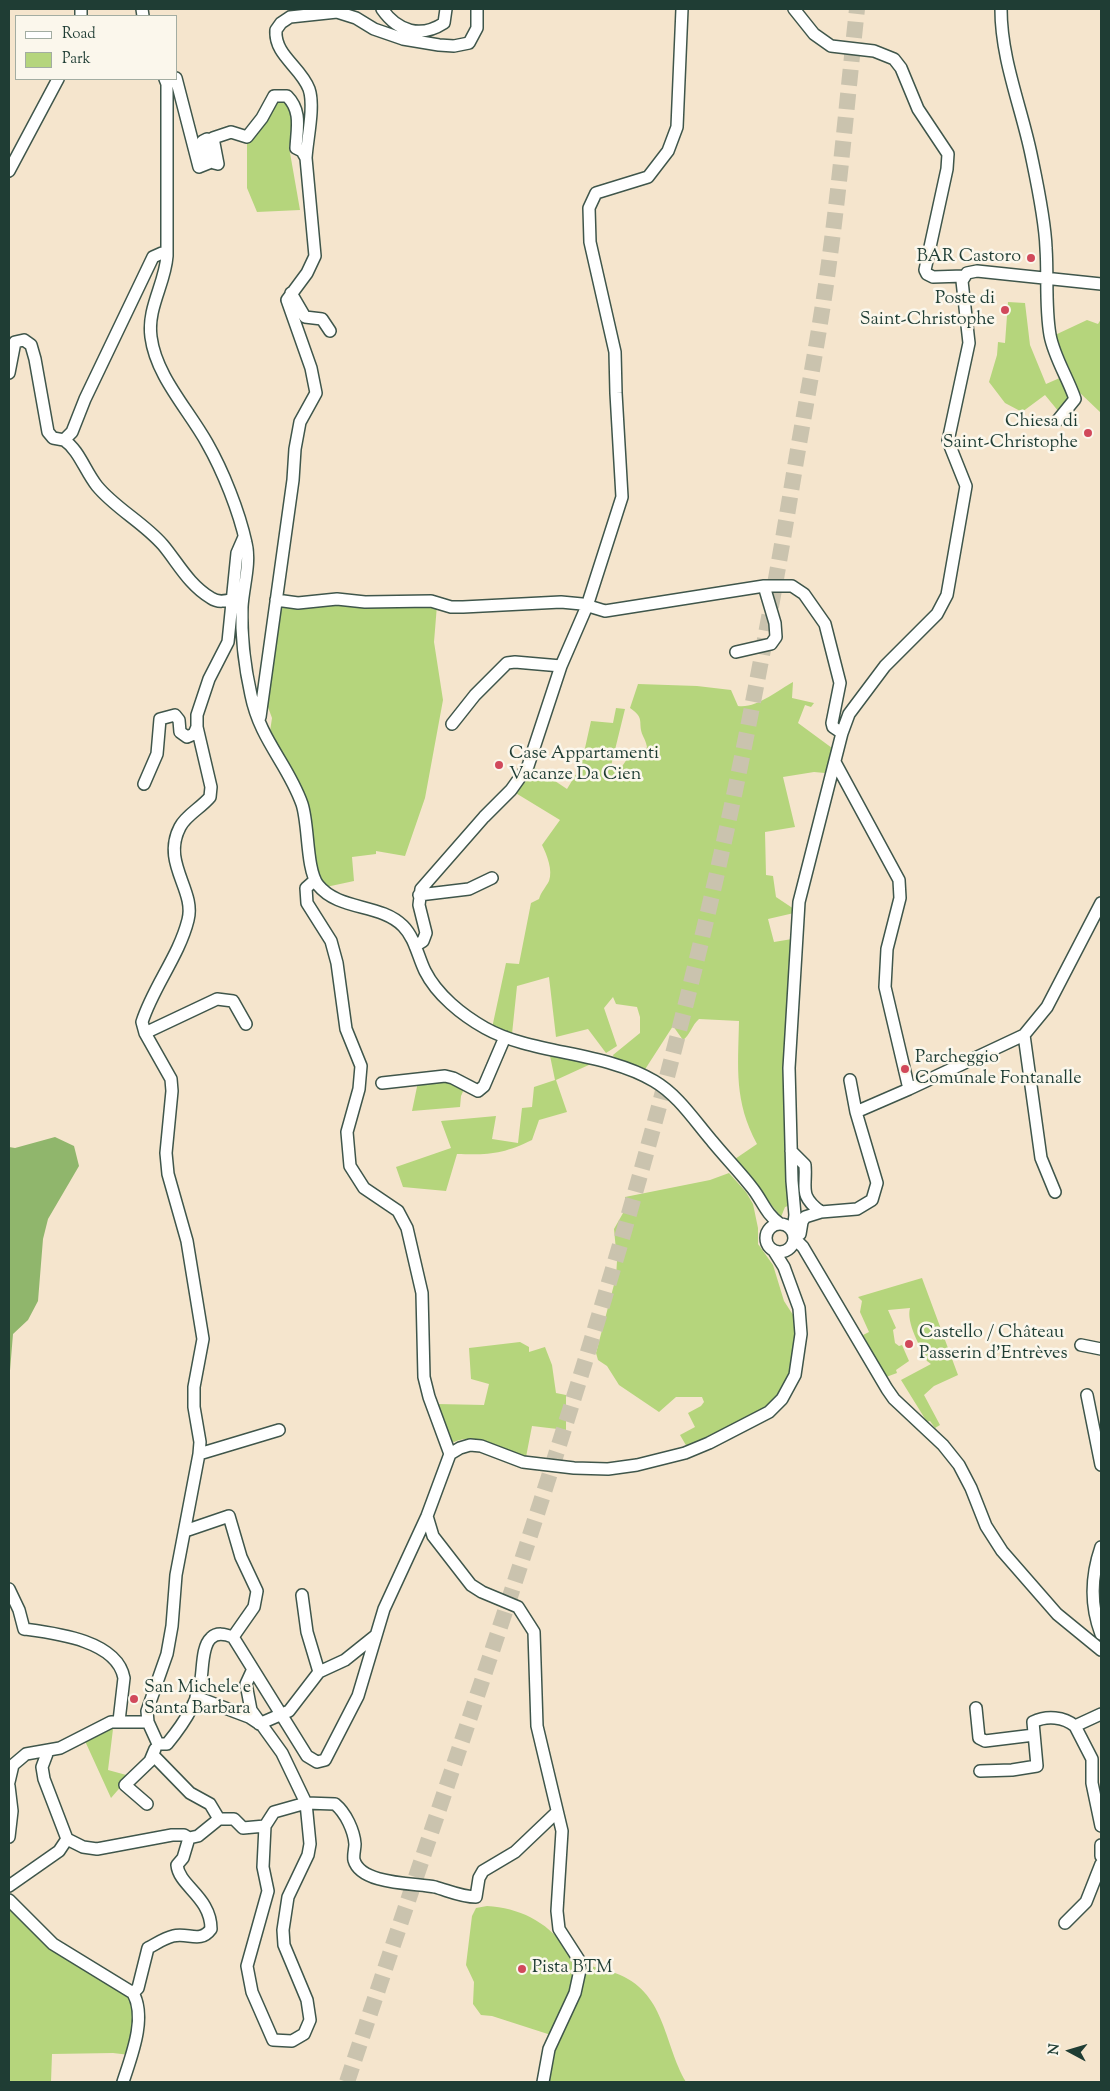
<!DOCTYPE html>
<meta charset="utf-8">
<style>
body{margin:0}
#map{position:relative;width:1110px;height:2091px;overflow:hidden;background:#f5e5cd;font-family:"Sorts Mill Goudy",serif}
canvas{display:block}
.frame{position:absolute;inset:0;border:10px solid #1f3d34;pointer-events:none}
.legend{position:absolute;left:15px;top:15px;width:162px;height:65px;box-sizing:border-box;background:#fbf7ec;border:1px solid #a3ada2;margin:0;padding:6px 9px;list-style:none;font-size:15px;color:#1f3d34}
.legend li{display:flex;align-items:center;gap:10px;height:25px}
.legend b{width:25px;border:1px solid #a3ada2}
.north{position:absolute;left:1045px;top:2026px;width:50px;height:50px;-webkit-text-stroke:4px #fbf7ec;paint-order:stroke;rotate:276deg;font-size:14px;font-weight:700;line-height:20px;text-align:center;color:#1f3d34}
.north::after{content:'';display:block;margin:auto;width:18px;height:22px;background:#1f3d34;clip-path:polygon(50% 0,100% 100%,50% 72%,0 100%)}
</style>
<div id="map">
<canvas width="1110" height="2091"></canvas>
<div class="frame"></div>
<ul class="legend">
<li><b style="height:6px;background:#fff"></b>Road</li>
<li><b style="height:14px;background:#b5d57c"></b>Park</li>
</ul>
<div class="north">N</div>
</div>
<script>
const ctx = document.querySelector('canvas').getContext('2d');
ctx.lineJoin = 'round';
function fillPath(path, color) {
  ctx.fillStyle = color;
  ctx.fill(path, 'evenodd');
}
function stroke(path, color, width, dash) {
  ctx.strokeStyle = color;
  ctx.lineWidth = width;
  ctx.lineCap = dash ? 'butt' : 'round';
  ctx.setLineDash(dash || []);
  ctx.stroke(path);
}
function write(font, color, halo, rows, align = 'center') {
  ctx.font = font + ' "Sorts Mill Goudy",serif';
  ctx.lineWidth = 5;
  ctx.setLineDash([]);
  ctx.textBaseline = 'middle';
  ctx.strokeStyle = halo;
  ctx.fillStyle = color;
  for (const [text, x, y, turn = 0] of rows) {
    ctx.save();
    ctx.translate(x, y);
    ctx.rotate((+turn || 0) * Math.PI / 180);
    ctx.textAlign = isNaN(turn) ? turn : align;
    if (halo) ctx.strokeText(text, 0, 0);
    ctx.fillText(text, 0, 0);
    ctx.restore();
  }
}
const green = new Path2D(`
 M274 96H287L298 114 289 147 300 210 257 212 247 188V137Z
 M1008 302 1025 303 1030 345 1046 384 1062 377 1070 399 1059 412 1045 395 1022 412 1005 403 989 382 997 355 998 342 1005 343Z
 M1101 319V418L1100 412 1079 392 1055 335 1087 320 1098 324Z
 M323 604 437 605 434 642 443 700 425 798 405 856 376 851V854L352 857 354 881 326 887 316 868 307 807 269 738 272 718 265 699 281 606Z
 M793 682 792 698 814 703 811 707 805 705 798 723 832 748 825 773 814 772 783 777 795 827 765 832 766 875 773 876 776 897 794 909V913L768 919 774 942 792 939 788 1206 785 1207 781 1217 735 1159 757 1144C734 1101 738 1069 739 1021L699 1019C692 1025 690 1035 683 1040L673 1026 644 1071 625 1064 624 1061 614 1058 613 1055 640 1033V1017L637 1007 616 1004 613 997 604 1008 617 1046 606 1053 588 1029 556 1037 549 977 517 986 512 1034 492 1028 506 963 519 964 531 903 539 899C541 892 546 887 549 881 553 870 547 855 542 845L560 820 514 792 531 765 567 789 581 766 591 721 613 723 616 708 625 709 610 770 621 768 633 750 645 751 647 747C646 742 645 740 643 736 637 722 646 719 630 708L638 684 697 686 731 690 738 706C756 709 778 690 793 682Z
 M549 1051 593 1063 556 1080 567 1112 539 1120 532 1140C503 1154 490 1155 457 1154L446 1191 403 1187 396 1167 451 1148 441 1121 496 1116 492 1139 518 1143 522 1108 532 1107 534 1087 555 1080Z
 M447 1079 465 1087 461 1096 460 1107 412 1111 418 1082Z
 M729 1173 746 1192 753 1204 758 1228V1244L773 1265 784 1301 795 1318 796 1342 789 1378 780 1394 766 1408 704 1441 687 1447 680 1435 695 1427 688 1413 701 1406 704 1402 702 1397H676L659 1412 619 1385 607 1366 598 1360 596 1353 616 1277 617 1261 614 1229 627 1206 625 1197 710 1180Z
 M922 1278 958 1375 934 1386 924 1395 940 1425 935 1428 930 1421 927 1422 901 1380 931 1364 927 1361C920 1346 906 1323 910 1308L888 1310 896 1328 893 1330 895 1343 899 1346 902 1345 909 1361 896 1370 897 1373 886 1377 863 1335 869 1332 860 1312 862 1301 858 1297Z
 M520 1342 529 1347V1352L545 1347 552 1365 556 1393 566 1395V1430L532 1426 526 1457C502 1451 479 1431 454 1442L449 1441 437 1404 484 1405 489 1384 471 1379 469 1348Z
 M106 1729H113L108 1770 130 1776 111 1798 85 1741Z
 M9 1905 127 1993 135 2012 130 2055 113 2053 52 2054 51 2082H9Z
 M487 1906C519 1908 546 1921 565 1947 571 1955 576 1961 577 1971 577 1988 558 2019 551 2035L492 2016 481 2015 473 2004 474 1982 466 1965 472 1916 476 1908Z
 M589 1966C598 1967 606 1971 615 1973 666 1991 663 2043 686 2082H548L553 2051 585 1970Z`);
const forest = new Path2D(`
 M55 1137 74 1146 79 1166 48 1219 43 1239 38 1301 28 1320 13 1334 9 1383V1147L15 1148Z`);
const highwayTunnel = new Path2D(`
 M347 2082C465 1728 591 1377 683 1015 729 834 765 651 795 467 807 396 821 326 830 255 841 173 848 91 857 9`);
const minor = new Path2D(`
 M142 9 143 16
 M382 9C398 32 421 38 444 23L446 9
 M794 9 814 34 831 46 874 51 894 59 901 68 918 109 948 154 947 169 925 270 927 274 933 277 964 276
 M1001 9C1001 59 1021 106 1031 154 1037 183 1045 219 1046 248 1048 277 1045 306 1050 335 1054 357 1068 378 1075 399L1058 420
 M81 16V9
 M176 78 199 167 209 163 203 141 207 139 214 163 218 164 213 138 231 132 247 137 262 118 274 96H287C302 111 297 128 296 148L302 151 306 158 315 256 307 273 287 300 311 368 316 393 300 422 295 449 293 480 260 717
 M165 79 167 84V256
 M306 158C307 140 315 106 309 89 301 67 274 55 276 30L281 23 290 17 337 12 356 18 374 29 403 39 439 45 454 46 469 43 477 28V9
 M9 171 58 79
 M291 293 305 317 322 319 330 331
 M9 373 15 342 24 340 31 345 35 359 48 432 53 438 64 440 72 432 85 399 153 257 162 253 167 256C165 284 147 308 151 337 156 376 188 409 207 443 223 471 239 511 246 543 251 563 243 587 242 607 241 635 245 668 251 695 260 740 288 764 302 804 309 825 306 869 318 885 339 911 380 903 403 926 415 938 418 957 425 971 437 995 462 1015 485 1028 533 1055 604 1051 654 1081 678 1095 694 1120 712 1141 725 1157 740 1172 753 1189 763 1202 766 1214 780 1224
 M64 440C79 450 85 471 97 486 116 509 143 522 163 545 178 563 189 585 211 598 218 603 226 601 233 599
 M244 537 237 553 228 642 209 679 197 715V727L211 787 210 797C201 808 186 815 180 827 161 863 196 890 188 920 179 956 153 987 142 1022L145 1033 171 1079 172 1091 166 1153 168 1174 187 1241 203 1339 194 1387V1407L200 1442 199 1454 176 1575 172 1626 167 1654 147 1711 148 1722 158 1744H167C181 1727 199 1701 201 1679 203 1667 202 1646 211 1638 217 1632 225 1634 233 1637L307 1756 317 1762 325 1760 358 1696 384 1609 427 1516 450 1454 460 1448 470 1445 481 1446 523 1462 574 1468 608 1469 637 1465 685 1453 709 1443 769 1412 782 1399 795 1375 801 1334 799 1308 784 1267 774 1251
 M276 600 298 603 337 599 365 602 431 601 451 607H463L561 602 582 604 605 611 764 586H792L804 594 825 624 840 683 832 723 833 727 842 733
 M736 652 771 644 776 637 775 623 764 586
 M452 724 475 695 507 663 515 662 561 666
 M835 762 899 880 900 898 887 949 885 987 909 1089 1024 1035 1047 1007 1101 903
 M144 784 157 754 160 719 175 715 179 720 180 732 187 737 194 734 197 727
 M315 880 306 888 307 903 331 941 337 963 346 1029 361 1066 359 1089 347 1132 350 1166 364 1188 398 1211 407 1228 422 1293 424 1377 429 1397 450 1454
 M419 895 469 889 492 878
 M415 946 423 941 426 933 419 905 421 889 484 817 511 790 528 766 561 666 587 606 622 497 616 393 615 352 590 242 589 208 596 193 648 177 668 151 677 127 682 9
 M145 1033 217 999 233 1001 246 1024
 M1024 1035 1041 1158 1055 1192
 M850 1080 856 1112 909 1089
 M382 1083 445 1076 453 1078 478 1091 484 1086 505 1037
 M791 1151 805 1165C807 1188 798 1195 821 1212
 M766 1238a14 14 0 1 1 28 0a14 14 0 1 1-28 0Z
 M793 1231 795 1215 792 1181 789 1068 799 902 842 733 849 714 885 666 937 614 947 595 966 486 948 441 969 343 962 281 967 273 977 271 1101 284
 M800 1234 802 1222 805 1217 821 1212 857 1209 872 1200 877 1183 856 1112
 M794 1238 803 1247 887 1389 894 1399 943 1445 959 1465 971 1488 986 1526 1002 1551 1057 1614 1101 1650
 M1081 1345 1101 1349
 M1087 1395 1101 1465
 M199 1454 279 1430
 M427 1516 433 1536 471 1585 482 1592 518 1607 534 1632 537 1726 562 1831 557 1911 559 1929 579 1960 580 1970 575 1993 549 2049 543 2082
 M185 1531 229 1516 241 1557 257 1591 254 1607 233 1637
 M1101 1547C1091 1576 1090 1605 1101 1634
 M9 1589 19 1610 24 1629C54 1633 117 1640 124 1678L119 1721
 M302 1595 307 1632 319 1672
 M252 1671 246 1684 251 1710 282 1753 306 1803 310 1844 308 1855 288 1897 283 1930 284 1945 307 2000 310 2020 304 2034 292 2041 273 2040 252 1992 247 1966 268 1891 263 1867 265 1826
 M196 1697 249 1717 258 1723
 M976 1708 979 1738 985 1741 1034 1735
 M259 1724 289 1711 319 1672 345 1660 375 1636
 M1075 1726 1092 1759V1783L1101 1826
 M48 1751 42 1767 44 1779 67 1839 83 1847 97 1849 172 1835H184L189 1838
 M153 1755 190 1793 210 1804 219 1819
 M980 1771 1012 1770 1037 1766 1033 1722C1047 1715 1064 1717 1075 1726L1101 1714
 M9 1782 13 1765 26 1754 60 1748 111 1722H148
 M9 1786 12 1811 9 1837
 M147 1804 125 1785 150 1761 155 1749
 M1101 1845V1856
 M9 1886 59 1851 67 1839
 M9 1900 53 1944 133 1993C147 2018 131 2057 123 2082
 M1065 1923 1086 1902 1101 1864
 M133 1993 138 1988 148 1948C156 1944 164 1938 173 1936 188 1932 200 1944 211 1929 211 1897 179 1886 177 1865L183 1858 189 1838 198 1836 219 1819H234L243 1828 265 1826 274 1812 306 1803 335 1804C346 1813 354 1831 355 1844 355 1849 353 1855 354 1860 361 1885 415 1883 435 1887 449 1891 462 1897 476 1897L479 1878 483 1871 515 1852 557 1812`);
const markers = [
 [1031,258,5,"#d1495b"],
 [1005,310,5,"#d1495b"],
 [1088,433,5,"#d1495b"],
 [499,765,5,"#d1495b"],
 [905,1069,5,"#d1495b"],
 [909,1344,5,"#d1495b"],
 [134,1699,5,"#d1495b"],
 [522,1969,5,"#d1495b"]
];
const poiNames = [
 ["BAR Castoro",1021,258,"right"],
 ["Poste di",995,300,"right"],
 ["Saint-Christophe",995,321,"right"],
 ["Chiesa di",1078,423,"right"],
 ["Saint-Christophe",1078,444,"right"],
 ["Case Appartamenti",509,755],
 ["Vacanze Da Cien",509,776],
 ["Parcheggio",915,1059],
 ["Comunale Fontanalle",915,1080],
 ["Castello / Château",919,1334],
 ["Passerin d'Entrèves",919,1355],
 ["San Michele e",144,1689],
 ["Santa Barbara",144,1710],
 ["Pista BTM",532,1969]
];
fillPath(green, '#b5d57c');
fillPath(forest, '#90b66c');
stroke(highwayTunnel, '#cac3ae', 16, [16, 8]);
stroke(minor, '#3f564b', 14);
stroke(minor, '#fff', 11);
for (const [x, y, r, color] of markers) {
  const dot = new Path2D();
  dot.arc(x, y, r, 0, 2 * Math.PI);
  ctx.fillStyle = color;
  ctx.fill(dot);
  stroke(dot, '#fbf7ec', 2);
}
write('18px', '#1f3d34', '#fbf7ec', poiNames, 'left');
</script>
